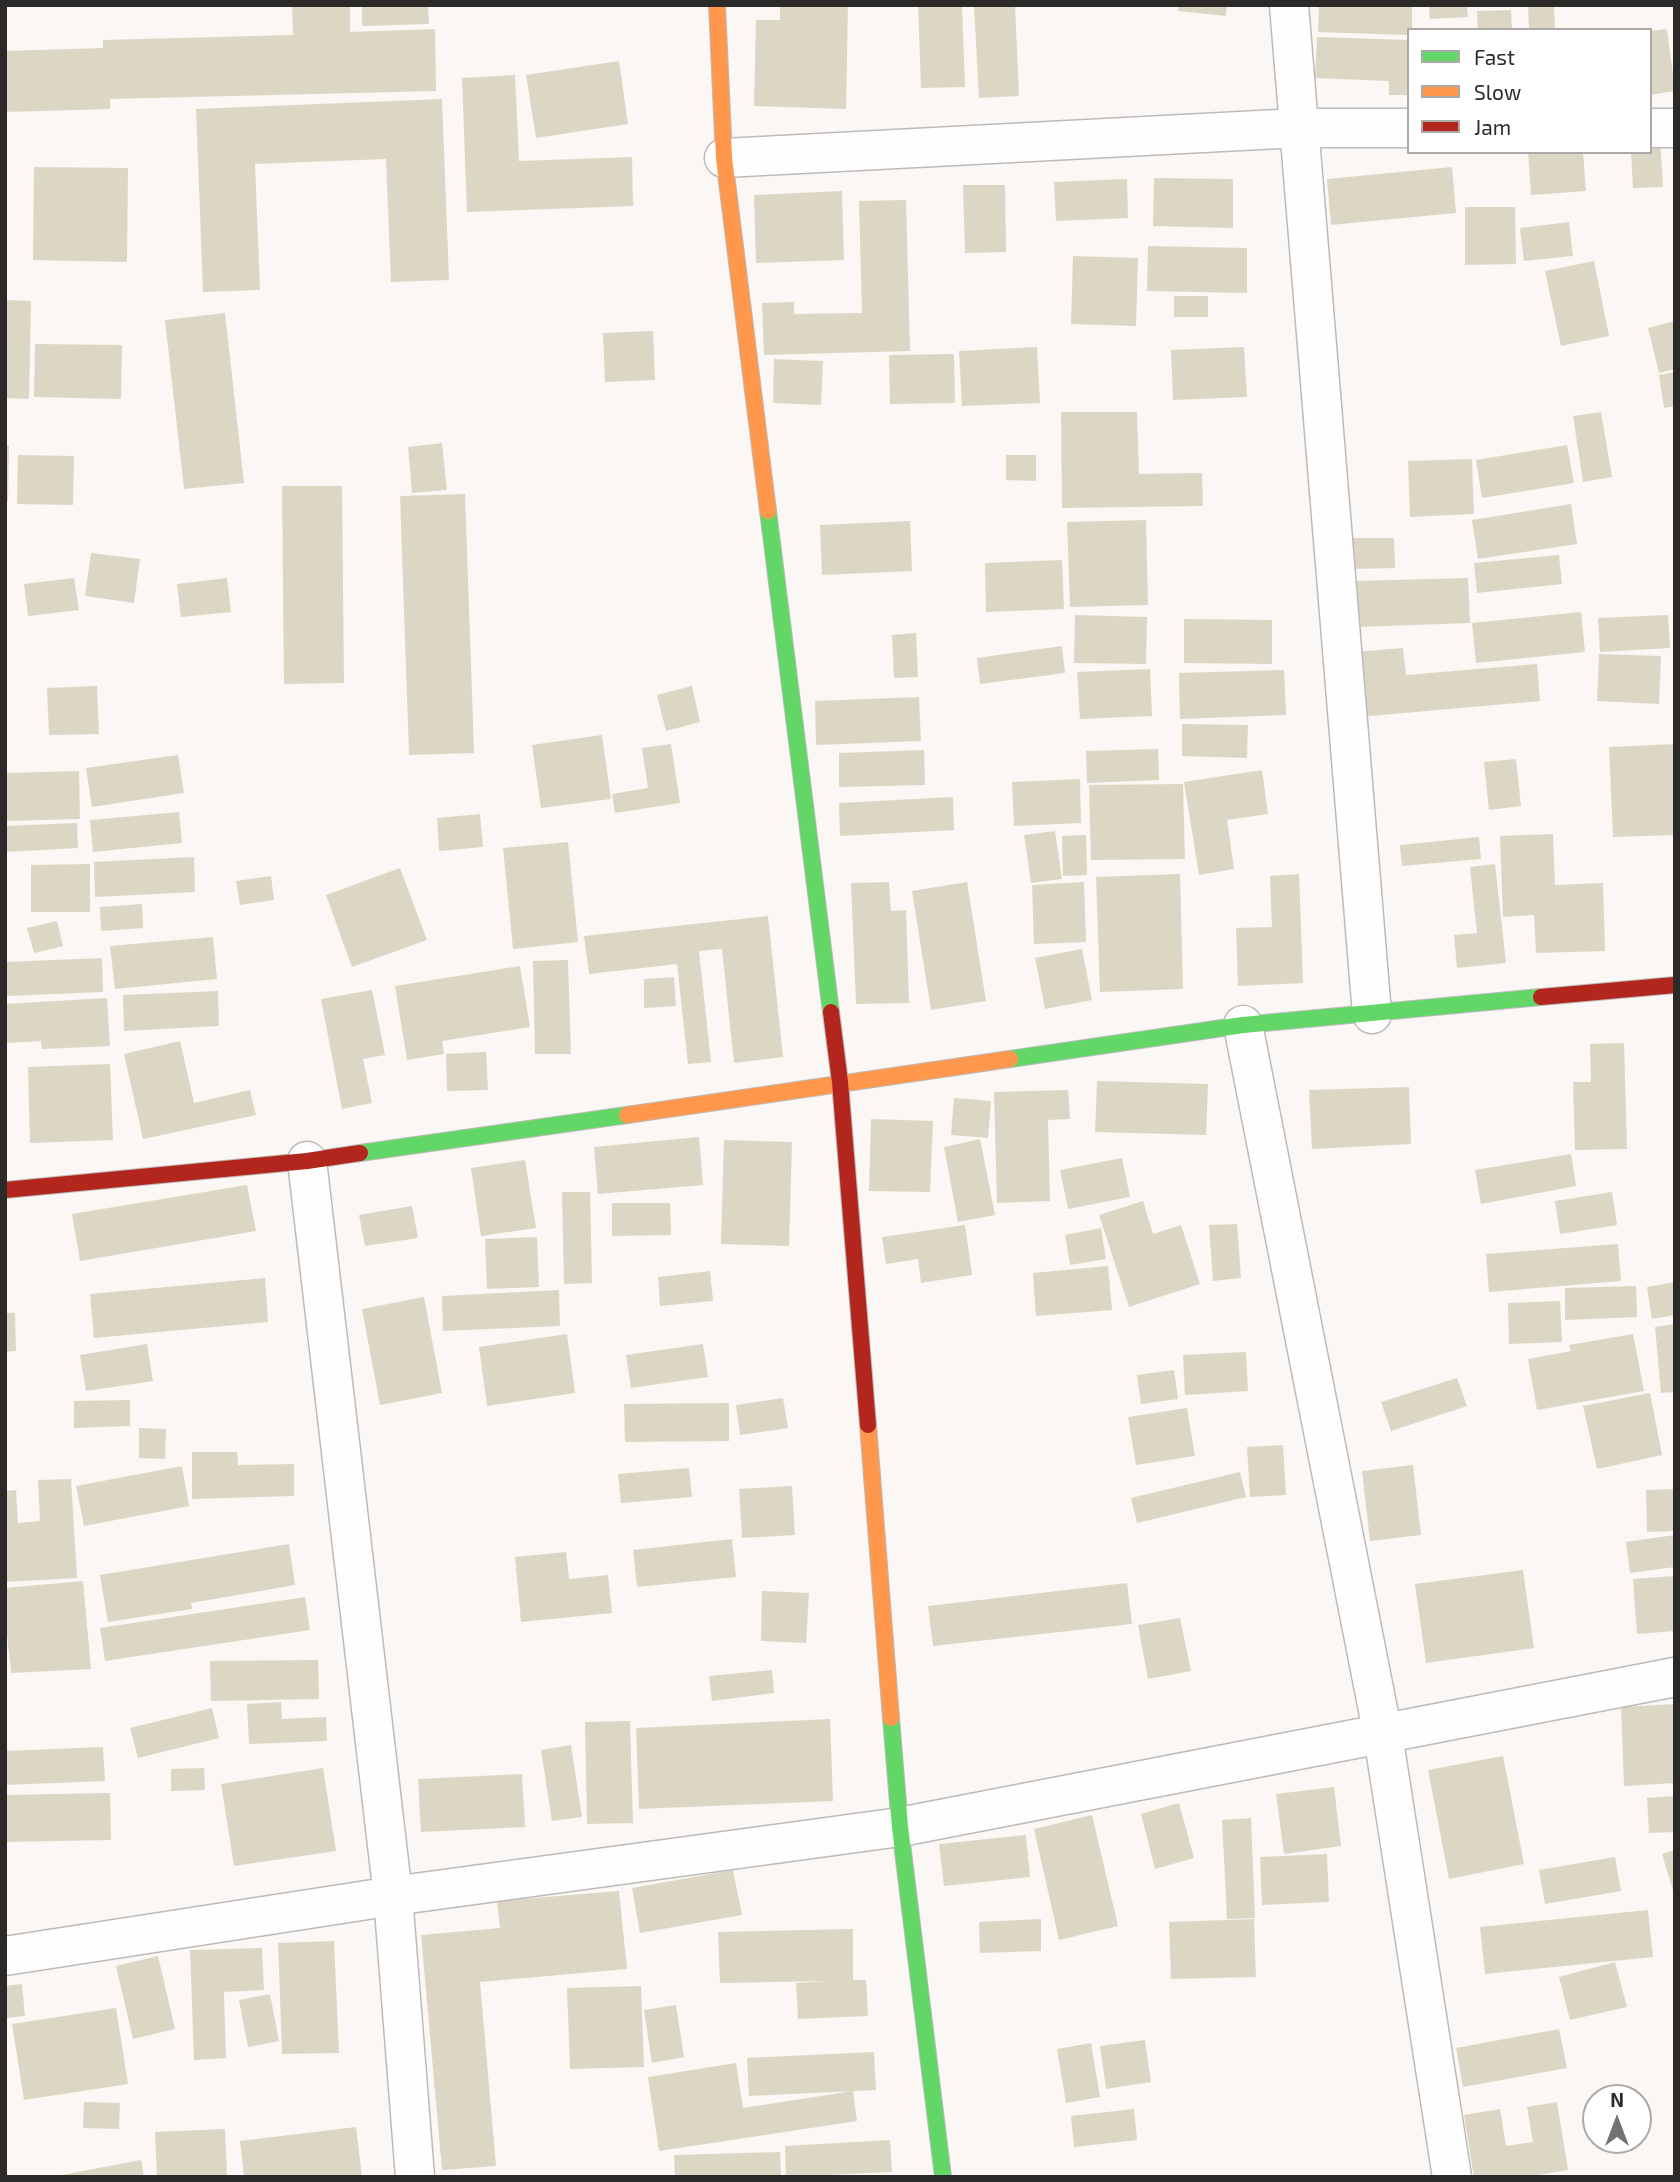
<!DOCTYPE html>
<style>
body{margin:0}
#map{position:relative;width:1680px;height:2182px;overflow:hidden;background:#faf7f5;font-family:"Exo 2",sans-serif}
canvas{display:block}
.frame{position:absolute;inset:0;border:7px solid #2c2a28;pointer-events:none}
.legend{position:absolute;left:1407px;top:28px;width:245px;height:126px;box-sizing:border-box;background:#fff;border:2px solid #abaaa9;margin:0;padding:9px 12px;list-style:none;font-size:21px;color:#2c2a28}
.legend li{display:flex;align-items:center;gap:14px;height:35px}
.legend b{width:35px;border:2px solid #abaaa9}
.north{position:absolute;left:1582px;top:2084px;width:70px;height:70px;box-sizing:border-box;background:#fff;border:2px solid #abaaa9;border-radius:50%;rotate:0deg;font-size:19px;font-weight:700;line-height:28px;text-align:center;color:#2c2a28}
.north::after{content:'';display:block;margin:auto;width:24px;height:32px;background:#747270;clip-path:polygon(50% 0,100% 100%,50% 72%,0 100%)}
</style>
<div id="map">
<canvas width="1680" height="2182"></canvas>
<div class="frame"></div>
<ul class="legend">
<li><b style="height:9px;background:#63d668"></b>Fast</li>
<li><b style="height:9px;background:#ff974d"></b>Slow</li>
<li><b style="height:9px;background:#b3261e"></b>Jam</li>
</ul>
<div class="north">N</div>
</div>
<script>
const ctx = document.querySelector('canvas').getContext('2d');
ctx.lineJoin = 'round';
function fillPath(path, color) {
  ctx.fillStyle = color;
  ctx.fill(path, 'evenodd');
}
function stroke(path, color, width, dash) {
  ctx.strokeStyle = color;
  ctx.lineWidth = width;
  ctx.lineCap = dash ? 'butt' : 'round';
  ctx.setLineDash(dash || []);
  ctx.stroke(path);
}
const building = new Path2D(`
 M292 5H350V32L435 29 436 91 110 99V109L5 112V51L103 48V40L293 35Z
 M362 5H428L429 24 362 26Z
 M780 5H848L846 109 754 106 756 20H780Z
 M918 5H962L965 87 921 88Z
 M974 5H1015L1019 96 979 98Z
 M1179 5H1227L1226 16 1178 11Z
 M1319 5H1412V30H1409V35L1318 32Z
 M1429 5H1467L1468 17 1430 19Z
 M1528 5H1554L1555 30H1529Z
 M1511 10 1512 30H1478L1477 11Z
 M1667 29 1675 91 1650 95V31Z
 M1317 37 1409 40V95H1389V81L1315 78Z
 M619 61 628 124 536 138 526 75Z
 M515 75 519 161 632 157 633 206 467 212 462 78Z
 M442 99 449 280 391 282 386 159 255 164 260 290 203 292 196 109Z
 M1650 138H1660L1663 187 1633 188 1631 152H1650Z
 M1528 152H1583L1586 191 1531 195Z
 M34 167 128 168 127 262 33 260Z
 M1452 167 1456 213 1331 225 1327 179Z
 M1154 178 1233 179V228L1153 226Z
 M1127 179 1128 218 1056 221 1054 182Z
 M963 185H1005L1006 252 965 253Z
 M842 191 844 260 756 263 754 195Z
 M906 200 910 351 764 355 762 303 794 302V314L862 313 859 201Z
 M1465 207H1515L1516 264 1465 265Z
 M1569 222 1573 256 1524 261 1520 228Z
 M1148 246 1247 248V293L1147 291Z
 M1073 256 1138 258 1136 326 1071 324Z
 M1594 261 1609 336 1561 346 1545 271Z
 M1174 296H1208V317H1174Z
 M5 300 31 301 29 399 5 398Z
 M225 313 244 483 184 489 165 320Z
 M1675 321V369L1659 373 1648 328Z
 M653 331 655 380 605 382 603 333Z
 M35 344 122 345 121 399 34 397Z
 M1037 347 1040 403 962 406 959 351Z
 M1244 347 1247 397 1173 400 1171 350Z
 M954 354 955 403 890 404 889 355Z
 M774 359 823 361 821 405 773 403Z
 M1675 372V406L1664 408 1659 375Z
 M1061 412H1137L1139 474 1202 473 1203 506 1062 508Z
 M1601 412 1612 477 1583 482 1573 416Z
 M442 443 447 490 412 493 408 447Z
 M1567 445 1574 483 1482 498 1476 460Z
 M5 446H9L8 501H5Z
 M18 455 74 456 73 505 17 504Z
 M1006 455H1036V481L1006 480Z
 M1472 459 1474 514 1410 517 1408 461Z
 M282 486H342L344 683 284 684Z
 M465 494 474 753 409 755 400 496Z
 M1571 504 1577 544 1478 559 1472 520Z
 M1146 520 1148 605 1070 607 1067 522Z
 M910 521 912 571 822 575 820 525Z
 M1352 538H1394L1395 568 1353 569Z
 M91 553 140 559 134 603 85 596Z
 M1559 555 1562 584 1477 593 1474 563Z
 M1062 560 1064 609 986 612 985 563Z
 M74 578 79 610 28 616 24 584Z
 M227 578 231 612 181 617 177 584Z
 M1468 578 1470 623 1357 627 1355 581Z
 M1581 612 1585 652 1476 663 1472 623Z
 M1075 615 1147 617 1146 664 1074 663Z
 M1668 615 1670 648 1600 652 1598 618Z
 M1184 619 1272 620V664L1184 663Z
 M916 633 918 677 894 678 892 635Z
 M1062 646 1065 673 980 684 977 658Z
 M1403 648 1406 675 1537 664 1540 701 1359 717 1353 652Z
 M1599 654 1661 656 1659 704 1597 701Z
 M1150 669 1152 716 1080 719 1077 672Z
 M1284 670 1286 715 1180 719 1179 673Z
 M97 686 99 734 49 735 47 688Z
 M692 686 700 722 666 731 657 695Z
 M919 697 921 741 816 745 815 701Z
 M1182 724 1248 725 1247 758 1182 756Z
 M602 735 611 799 541 808 532 745Z
 M671 744 680 803 615 813 612 794 648 788 642 748Z
 M1675 744V835L1613 837 1609 747Z
 M1158 749 1159 780 1087 783 1086 751Z
 M924 750 925 785 839 787V753Z
 M178 755 184 793 92 807 86 768Z
 M1516 759 1521 806 1489 810 1484 762Z
 M1262 770 1268 814 1227 820 1234 869 1199 875 1184 782Z
 M79 771 80 819 5 821V773Z
 M1080 779 1081 823 1014 826 1012 782Z
 M1183 784 1185 859 1091 860 1089 785Z
 M953 797 954 830 840 836 839 803Z
 M179 812 182 843 93 852 90 820Z
 M480 814 483 847 439 851 437 818Z
 M77 823 78 848 5 852V826Z
 M1055 831 1062 879 1031 883 1024 835Z
 M1553 834 1555 885 1603 883 1605 951 1536 953 1534 915 1503 917 1500 836Z
 M1086 835 1087 875 1063 876 1062 836Z
 M1479 837 1481 859 1402 866 1400 845Z
 M568 842 578 942 513 949 503 848Z
 M194 857 195 892 95 897 94 862Z
 M90 864V912H31V865Z
 M1495 864 1506 963 1457 968 1454 935 1477 933 1470 867Z
 M400 868 427 940 352 967 326 895Z
 M1180 874 1183 989 1100 992 1096 877Z
 M1299 874 1303 983 1238 986 1236 928 1272 927 1270 876Z
 M271 876 274 900 240 905 236 881Z
 M889 882 891 911 906 910 909 1003 856 1004 851 883Z
 M967 882 986 1001 931 1010 912 891Z
 M1084 882 1086 942 1034 944 1032 885Z
 M142 904 143 928 101 931 100 907Z
 M768 916 783 1057 734 1063 722 949 699 951 711 1062 688 1064 677 964 589 974 584 936Z
 M57 921 63 946 34 953 27 928Z
 M213 937 217 979 115 989 110 946Z
 M1082 949 1092 1000 1045 1009 1035 958Z
 M102 958 103 992 7 996 6 962Z
 M568 960 571 1054H535L533 961Z
 M520 966 530 1027 442 1041 444 1054 407 1060 395 986Z
 M674 977 676 1006 644 1008V979Z
 M372 990 385 1055 363 1059 372 1103 342 1109 321 999Z
 M218 991 219 1026 124 1031 123 995Z
 M107 998 110 1046 42 1049 41 1041 7 1043 5 1004Z
 M180 1041 194 1103 250 1090 256 1115 143 1139 124 1054Z
 M1624 1043 1627 1149 1575 1150 1573 1082H1591L1590 1044Z
 M486 1052 488 1090 447 1091 446 1054Z
 M110 1064 113 1140 30 1143 28 1067Z
 M1097 1081 1208 1084 1206 1135 1095 1132Z
 M1409 1087 1411 1144 1312 1149 1309 1090Z
 M1068 1090 1070 1119 1048 1120 1050 1201 997 1203 994 1092Z
 M954 1098 991 1101 988 1138 951 1135Z
 M871 1119 933 1121 930 1192 869 1191Z
 M699 1137 703 1185 598 1194 594 1147Z
 M980 1139 995 1215 958 1222 944 1147Z
 M724 1140 792 1142 789 1246 721 1244Z
 M1571 1154 1576 1186 1481 1204 1475 1170Z
 M1122 1158 1130 1197 1068 1209 1060 1170Z
 M525 1160 536 1228 481 1236 471 1168Z
 M247 1185 256 1231 80 1261 72 1214Z
 M562 1192H590L592 1283 564 1284Z
 M1612 1192 1617 1225 1560 1234 1555 1201Z
 M1143 1201 1153 1234 1181 1225 1200 1284 1129 1307 1099 1215Z
 M612 1203H670L671 1235 612 1236Z
 M412 1206 418 1238 365 1246 359 1215Z
 M1237 1224 1241 1278 1213 1281 1209 1225Z
 M965 1225 972 1275 921 1283 918 1259 886 1264 882 1237Z
 M1101 1228 1106 1259 1070 1265 1065 1235Z
 M537 1237 539 1287 487 1289 485 1239Z
 M1618 1244 1621 1281 1489 1292 1486 1254Z
 M1108 1266 1112 1310 1036 1316 1033 1273Z
 M710 1271 713 1301 660 1306 658 1277Z
 M265 1278 268 1322 94 1338 90 1294Z
 M1675 1282V1315L1652 1319 1647 1287Z
 M1636 1286 1637 1317 1565 1320V1288Z
 M559 1290 560 1326 443 1331 442 1296Z
 M424 1297 442 1393 380 1405 362 1309Z
 M1560 1301 1562 1342 1509 1344 1508 1303Z
 M5 1313H15L16 1351 5 1352Z
 M1675 1324V1392L1661 1393 1655 1327Z
 M567 1334 575 1393 487 1406 479 1347Z
 M1633 1334 1644 1391 1537 1410 1528 1359 1571 1351 1569 1345Z
 M147 1344 153 1381 86 1391 80 1355Z
 M703 1344 708 1377 631 1388 626 1355Z
 M1246 1352 1248 1391 1185 1395 1183 1355Z
 M1174 1370 1178 1399 1141 1404 1137 1375Z
 M1457 1378 1467 1406 1391 1431 1381 1402Z
 M1650 1393 1662 1455 1597 1469 1583 1406Z
 M783 1398 788 1428 740 1435 736 1405Z
 M130 1400V1426L74 1428V1401Z
 M729 1403V1441L625 1442 624 1404Z
 M1187 1408 1195 1456 1136 1465 1128 1417Z
 M139 1428 166 1429 165 1459 139 1458Z
 M1283 1445 1286 1495 1250 1497 1247 1447Z
 M192 1452H237L238 1465 294 1464V1496L192 1499Z
 M1413 1465 1421 1535 1370 1541 1362 1471Z
 M182 1466 189 1506 84 1526 76 1486Z
 M689 1468 692 1497 621 1503 618 1474Z
 M1240 1472 1246 1497 1137 1523 1131 1498Z
 M71 1479 77 1578 5 1582V1491L16 1490 18 1523 40 1521 38 1480Z
 M792 1486 795 1535 742 1538 739 1489Z
 M1675 1489V1531L1647 1532 1646 1490Z
 M1675 1535V1567L1630 1573 1626 1542Z
 M732 1539 736 1577 637 1587 633 1550Z
 M289 1544 295 1585 191 1603 192 1609 108 1622 100 1575Z
 M566 1552 569 1579 608 1575 612 1613 521 1622 515 1557Z
 M1523 1570 1534 1648 1426 1663 1415 1584Z
 M1675 1576V1631L1637 1634 1633 1579Z
 M83 1581 91 1669 11 1673 5 1615V1588Z
 M1127 1583 1132 1624 933 1646 928 1606Z
 M762 1591 809 1593 806 1643 761 1641Z
 M305 1597 310 1630 105 1661 100 1628Z
 M1180 1618 1191 1671 1148 1679 1138 1625Z
 M318 1660 319 1699 211 1701 210 1661Z
 M772 1670 774 1693 712 1701 709 1676Z
 M281 1702 282 1719 326 1717 327 1741 249 1744 247 1704Z
 M1675 1704V1783L1624 1786 1621 1707Z
 M212 1708 219 1738 138 1758 130 1728Z
 M830 1719 833 1801 639 1809 636 1728Z
 M630 1721 633 1823 587 1824 585 1722Z
 M571 1745 582 1817 552 1821 541 1750Z
 M103 1747 105 1781 5 1785V1751Z
 M1503 1756 1524 1864 1449 1879 1428 1770Z
 M204 1768 205 1790 171 1791V1769Z
 M323 1768 336 1851 234 1866 221 1784Z
 M522 1774 525 1827 421 1832 418 1779Z
 M1334 1787 1341 1846 1284 1854 1276 1794Z
 M110 1793 111 1840 5 1842V1795Z
 M1675 1796V1832L1649 1833 1647 1798Z
 M1179 1803 1194 1858 1155 1869 1141 1814Z
 M1092 1815 1118 1926 1059 1940 1034 1829Z
 M1251 1818 1255 1918 1227 1919 1222 1820Z
 M1026 1835 1030 1877 944 1886 939 1844Z
 M1675 1850V1894H1674L1662 1854Z
 M1327 1854 1329 1902 1262 1905 1260 1857Z
 M1615 1857 1621 1891 1545 1904 1539 1870Z
 M733 1870 742 1915 640 1933 632 1888Z
 M619 1891 627 1969 480 1982 496 2166 442 2170 421 1935 500 1928 497 1901Z
 M1648 1910 1653 1957 1485 1974 1480 1927Z
 M1041 1919V1951L980 1953 979 1922Z
 M1254 1919 1256 1977 1171 1979 1169 1922Z
 M853 1929V1980H866L868 2016 798 2019 796 1983 825 1981 720 1983 718 1932Z
 M334 1941 339 2053 282 2054 278 1943Z
 M262 1948 264 1990 224 1992 226 2058 194 2060 190 1950Z
 M158 1956 175 2029 133 2039 116 1966Z
 M1615 1962 1627 2007 1570 2020 1559 1977Z
 M22 1984 25 2016 5 2018V1986Z
 M641 1986 644 2067 570 2069 567 1988Z
 M270 1994 279 2041 248 2047 239 2000Z
 M676 2005 684 2057 652 2063 644 2010Z
 M116 2008 128 2084 24 2100 12 2024Z
 M1559 2029 1567 2068 1463 2087 1456 2048Z
 M1145 2040 1151 2082 1106 2089 1100 2046Z
 M1091 2043 1100 2097 1066 2103 1057 2049Z
 M874 2052 876 2090 749 2096 747 2058Z
 M736 2063 743 2108 853 2091 857 2121 659 2151 648 2077Z
 M84 2102 120 2103 119 2129 83 2128Z
 M1557 2102 1568 2170 1527 2177H1474L1464 2115 1500 2109 1506 2146 1533 2142 1527 2107Z
 M1134 2109 1137 2140 1074 2147 1071 2116Z
 M356 2127 362 2177H244L240 2141Z
 M225 2129 227 2176 157 2177 155 2132Z
 M890 2140 892 2172 786 2177 785 2146Z
 M780 2152 781 2177H675L674 2155Z
 M141 2160 144 2177H62V2175Z`);
const street = new Path2D(`
 M1289 5 1372 1014
 M1650 128H1675
 M724 158 1298 128H1409
 M1243 1025 1383 1735 1452 2177
 M307 1161 393 1896 415 2177
 M5 1956 393 1896 900 1827 1675 1677`);
const fast = new Path2D(`
 M768 511 831 1012
 M1010 1059 1243 1025 1541 997
 M360 1153 627 1115
 M891 1718 900 1827 943 2177`);
const slow = new Path2D(`
 M717 5 724 158 768 511
 M627 1115 1010 1059
 M868 1425 891 1718`);
const jam = new Path2D(`
 M1541 997 1675 985
 M831 1012 840 1082 868 1425
 M5 1190 307 1161 360 1153`);
fillPath(building, '#dcd7c5');
stroke(street, '#bdbbba', 41);
stroke(fast, '#bdbbba', 18);
stroke(slow, '#bdbbba', 18);
stroke(jam, '#bdbbba', 18);
stroke(street, '#fefefe', 38);
stroke(fast, '#63d668', 16);
stroke(slow, '#ff974d', 16);
stroke(jam, '#b3261e', 16);
</script>
